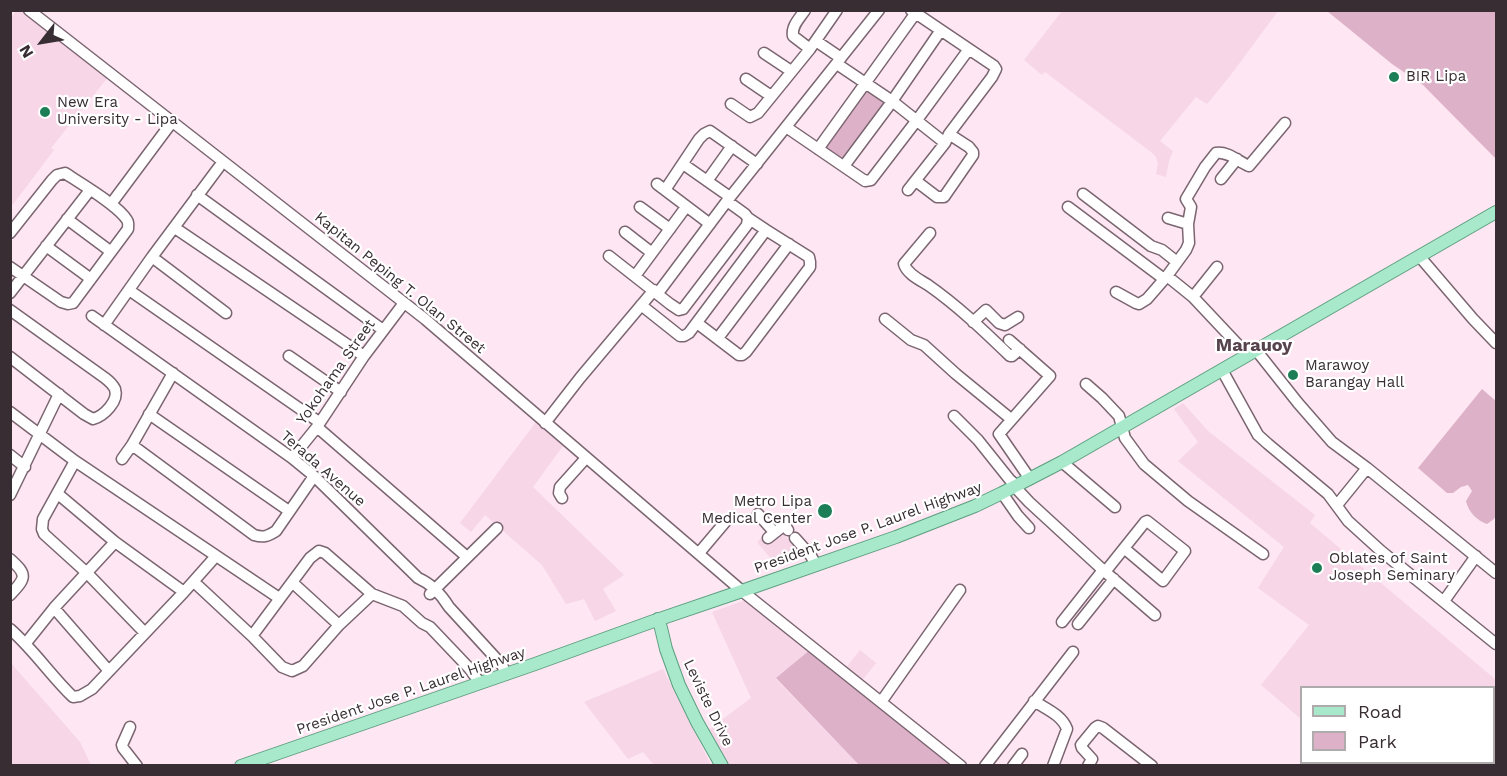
<!DOCTYPE html>
<style>
body{margin:0}
#map{position:relative;width:1507px;height:776px;overflow:hidden;background:#fee6f2;font-family:"Work Sans",sans-serif}
canvas{display:block}
.frame{position:absolute;inset:0;border:12px solid #372d32;pointer-events:none}
.legend{position:absolute;left:1300px;top:686px;width:195px;height:78px;box-sizing:border-box;background:#fff;border:2px solid #afabad;margin:0;padding:8px 10px;list-style:none;font-size:18px;color:#372d32}
.legend li{display:flex;align-items:center;gap:12px;height:30px}
.legend b{width:30px;border:2px solid #afabad}
.north{position:absolute;left:12px;top:12px;width:60px;height:60px;-webkit-text-stroke:4px #fff;paint-order:stroke;rotate:239deg;font-size:16px;font-weight:700;line-height:24px;text-align:center;color:#372d32}
.north::after{content:'';display:block;margin:auto;width:21px;height:27px;background:#372d32;clip-path:polygon(50% 0,100% 100%,50% 72%,0 100%)}
</style>
<div id="map">
<canvas width="1507" height="776"></canvas>
<div class="frame"></div>
<ul class="legend">
<li><b style="height:8px;background:#a9e9cb"></b>Road</li>
<li><b style="height:16px;background:#ddb2c9"></b>Park</li>
</ul>
<div class="north">N</div>
</div>
<script>
const ctx = document.querySelector('canvas').getContext('2d');
ctx.lineJoin = 'round';
function fillPath(path, color) {
  ctx.fillStyle = color;
  ctx.fill(path, 'evenodd');
}
function stroke(path, color, width, dash) {
  ctx.strokeStyle = color;
  ctx.lineWidth = width;
  ctx.lineCap = dash ? 'butt' : 'round';
  ctx.setLineDash(dash || []);
  ctx.stroke(path);
}
function write(font, color, halo, rows, align = 'center') {
  ctx.font = font + ' "Work Sans",sans-serif';
  ctx.lineWidth = 4.5;
  ctx.setLineDash([]);
  ctx.textBaseline = 'middle';
  ctx.strokeStyle = halo;
  ctx.fillStyle = color;
  for (const [text, x, y, turn = 0] of rows) {
    ctx.save();
    ctx.translate(x, y);
    ctx.rotate((+turn || 0) * Math.PI / 180);
    ctx.textAlign = isNaN(turn) ? turn : align;
    if (halo) ctx.strokeText(text, 0, 0);
    ctx.fillText(text, 0, 0);
    ctx.restore();
  }
}
const built = new Path2D(`
 M16 11H25L109 76 51 148 54 150 11 207V18Z
 M1062 11V10L1278 11 1230 76 1207 104 1196 97 1160 141 1173 151 1169 161 1166 177 1156 174 1158 164 1156 157 1151 152 1045 72 1042 75 1024 60Z
 M1183 403 1208 431 1315 515 1310 523 1496 680V710L1494 714V688H1302L1301 719 1261 685 1309 625 1258 588 1284 547 1178 461 1198 442 1174 409Z
 M536 422 563 446 533 487 624 575 603 589 616 611 595 621 584 599 566 604 542 565 485 515 471 532 460 523Z
 M776 526 803 556 777 566 757 542Z
 M746 600 811 649 776 679 859 765H729L707 731 751 698 712 612Z
 M860 650 876 663 861 682 845 669Z
 M10 662 80 742 91 765H11Z
 M663 669 710 763 708 765H654L643 752 628 759 584 702Z
 M1354 763H1462L1460 766H1357Z`);
const green = new Path2D(`
 M1327 11H1496V159L1423 85 1392 64Z
 M869 89 885 102V105L843 160 825 149V145L865 90Z
 M1482 389 1496 401V515L1494 519 1487 524C1477 521 1468 511 1466 501L1472 491 1468 485 1461 487 1453 493H1447L1418 468Z
 M811 649 955 765H859L776 678Z`);
const minor = new Path2D(`
 M29 10 425 319 742 591 961 766
 M805 10C800 18 791 26 793 36L810 49
 M816 41 841 58
 M764 53 791 71
 M837 64 892 101 945 143
 M746 79 771 96
 M731 104 750 117 758 113 810 49 837 10
 M786 127 865 181 871 180 917 120 969 49
 M818 149 915 14
 M683 164 730 197
 M844 166 888 107 941 30
 M1221 179 1237 159
 M707 181 732 146
 M916 181 937 197H944L973 155V152L969 147 949 134
 M657 184 710 224
 M665 190 699 139 704 134 710 131 757 164
 M908 190 945 143 949 134 992 77 996 69 994 66 911 10
 M1083 194 1151 246 1162 250 1177 262
 M197 195 383 330
 M111 204 172 122
 M640 207 670 229
 M1068 207 1164 279
 M1168 218 1188 224
 M67 219 110 251
 M175 228 364 356
 M625 232 652 253
 M10 233 52 180 57 175 65 173C80 183 118 205 127 220 129 223 128 225 128 229L73 303 68 304 61 302 10 267
 M930 233 904 264C907 274 920 280 928 285 958 306 984 331 1010 356H1012L1020 349
 M46 246 91 279
 M609 256 670 304 679 310 683 309 747 225 748 218 745 214 727 201
 M152 257 226 313
 M1420 257 1473 319 1496 343
 M635 276 686 207
 M1167 276 1193 297 1241 348 1246 356
 M129 290 319 422
 M1116 292 1136 303 1139 304 1147 299 1167 276 1186 250 1189 243 1188 224 1191 207 1186 199 1205 167 1216 153C1228 151 1239 162 1249 166L1285 123
 M10 293 90 190
 M658 293 727 201 879 10
 M1193 297 1217 267
 M641 305 680 336H684L689 333 766 230 748 218
 M10 310 105 378C109 381 113 385 115 389 119 401 104 416 93 419L84 414 10 357
 M92 316 292 458 314 476 418 578C432 584 441 594 449 607L502 665 506 674
 M885 319 911 340 924 345 956 374 1011 419
 M973 322 986 310 999 323 1005 325 1018 317
 M697 323 739 355H742L746 352 810 267V262L809 257 766 230
 M104 325 152 257 219 167
 M718 338 789 244
 M1009 340 1050 376 999 434 1030 479
 M1256 350 1298 403 1332 442 1367 468 1496 573
 M289 356 341 392
 M1222 370 1258 435 1268 444 1328 494 1348 521 1381 551 1496 644
 M1086 384 1102 398 1119 416 1125 438 1144 464 1188 501 1263 554
 M10 412 75 461 279 598
 M149 414 289 511
 M954 416 978 440 1010 480 1017 486
 M545 423 580 378 654 290
 M317 427 467 557
 M132 445 254 535C264 538 268 536 276 531L314 476
 M10 455 25 467
 M292 458 317 427 364 356 404 303
 M122 459 132 445 173 373
 M75 461 43 519 42 529 44 534 87 573 145 633
 M1062 462 1115 507
 M1015 487 1029 502 1103 570 1155 615
 M1002 493 1018 516 1029 528
 M58 494 115 542 184 592
 M10 495 59 394
 M562 498 559 493 560 487 586 458
 M1337 505 1367 468
 M758 514 774 532
 M768 538 782 527H786L788 530
 M795 538 811 556 816 565
 M699 553 726 521
 M10 559C28 575 26 578 10 595
 M1105 572 1145 522 1147 521 1185 551 1163 581 1125 549
 M194 582 252 636 282 667 292 671 303 666 339 625 372 594
 M293 583 339 625
 M430 594 497 528
 M1444 601 1476 556
 M54 608 109 671
 M1062 622 1103 570
 M1078 624 1114 579
 M10 629C34 650 51 676 73 697L80 696 92 689 184 592 216 556
 M252 636 310 558 319 551 325 553 372 594 403 606 422 623 430 627 469 668 480 683
 M26 643 54 608 115 542
 M1034 701C1046 709 1062 715 1067 729L1053 766
 M881 702 960 590
 M130 727 122 745 123 748 137 766
 M985 766 1073 652
 M1013 766 1022 754
 M1088 766 1092 759 1082 748 1081 745 1095 728 1098 726 1103 728 1152 766`);
const major = new Path2D(`
 M658 619 661 628 666 649 679 685 697 722 722 766
 M241 766 535 664 651 622 739 592 896 537 975 506 1002 493 1062 462 1496 212`);
const markers = [
 [1394,77,6,"#1b7e57"],
 [45,112,6,"#1b7e57"],
 [1293,375,6,"#1b7e57"],
 [825,511,8,"#1b7e57"],
 [1317,568,6,"#1b7e57"]
];
const poiNames = [
 ["BIR Lipa",1406,77],
 ["New Era",57,103],
 ["University - Lipa",57,120],
 ["Marawoy",1305,366],
 ["Barangay Hall",1305,383],
 ["Metro Lipa",812,502,"right"],
 ["Medical Center",812,519,"right"],
 ["Oblates of Saint",1329,559],
 ["Joseph Seminary",1329,576]
];
const streetNames = [
 ["Kapitan Peping T. Olan Street",400,283,39],
 ["Yokohama Street",336,372,-55],
 ["Terada Avenue",323,469,41],
 ["President Jose P. Laurel Highway",868,528,-20],
 ["President Jose P. Laurel Highway",411,691,-19],
 ["Leviste Drive",708,703,64]
];
const quarterNames = [
 ["Marauoy",1254,346]
];
fillPath(built, '#f6d6e7');
fillPath(green, '#ddb2c9');
stroke(minor, '#7a6570', 13);
stroke(major, '#5b9e7f', 14);
stroke(minor, '#fff', 10);
stroke(major, '#a9e9cb', 12);
for (const [x, y, r, color] of markers) {
  const dot = new Path2D();
  dot.arc(x, y, r, 0, 2 * Math.PI);
  ctx.fillStyle = color;
  ctx.fill(dot);
  stroke(dot, '#fff', 2);
}
write('15px', '#372d32', '#fff', poiNames, 'left');
write('15px', '#372d32', '#fff', streetNames);
write('bold 18px', '#56434d', '#fff', quarterNames);
</script>
